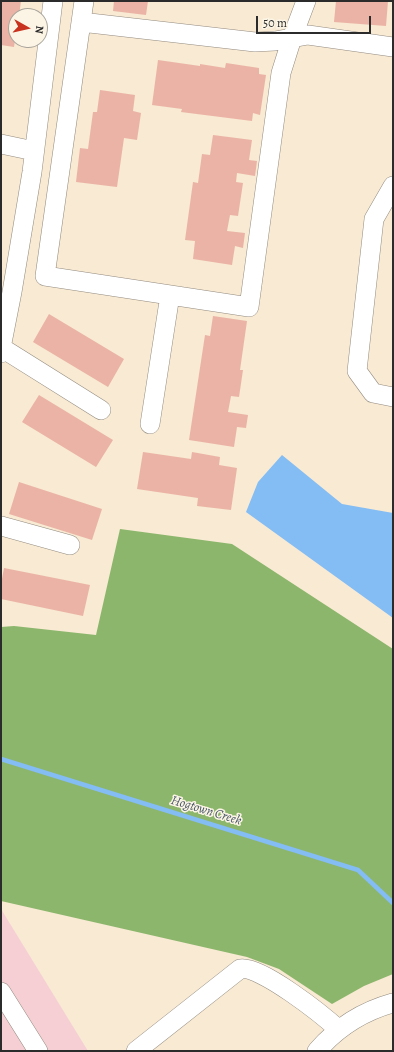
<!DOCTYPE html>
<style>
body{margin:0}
#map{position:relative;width:394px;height:1052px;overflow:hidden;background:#f8ead3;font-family:Alegreya,serif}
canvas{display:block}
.frame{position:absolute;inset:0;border:2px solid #2b2b2b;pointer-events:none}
.north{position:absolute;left:8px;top:8px;width:40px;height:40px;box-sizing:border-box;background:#fcf5e5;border:1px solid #a8a49b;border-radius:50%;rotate:98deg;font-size:11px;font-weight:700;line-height:16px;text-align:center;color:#2b2b2b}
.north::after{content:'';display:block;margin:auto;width:14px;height:18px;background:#c8321e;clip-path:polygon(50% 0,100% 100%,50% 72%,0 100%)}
.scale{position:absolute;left:256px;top:16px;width:115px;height:18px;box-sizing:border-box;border:2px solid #2b2b2b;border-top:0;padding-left:5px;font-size:12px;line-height:14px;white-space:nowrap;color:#2b2b2b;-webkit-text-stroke:3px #fcf5e5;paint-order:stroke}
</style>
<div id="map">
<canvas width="394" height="1052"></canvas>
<div class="frame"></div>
<div class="north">N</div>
<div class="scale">50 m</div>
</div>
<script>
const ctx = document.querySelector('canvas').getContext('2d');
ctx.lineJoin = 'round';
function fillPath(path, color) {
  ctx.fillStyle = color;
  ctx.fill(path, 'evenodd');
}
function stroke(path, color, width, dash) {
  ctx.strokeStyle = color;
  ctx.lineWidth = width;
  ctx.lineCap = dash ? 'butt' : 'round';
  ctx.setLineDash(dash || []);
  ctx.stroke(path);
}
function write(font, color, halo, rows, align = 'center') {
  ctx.font = font + ' Alegreya,serif';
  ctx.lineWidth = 3;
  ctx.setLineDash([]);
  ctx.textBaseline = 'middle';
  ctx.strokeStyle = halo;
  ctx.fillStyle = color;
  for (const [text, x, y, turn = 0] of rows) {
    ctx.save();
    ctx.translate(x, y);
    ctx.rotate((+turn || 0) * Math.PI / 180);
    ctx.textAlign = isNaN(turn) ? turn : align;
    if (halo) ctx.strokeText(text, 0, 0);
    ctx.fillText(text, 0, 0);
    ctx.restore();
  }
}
const built = new Path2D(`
 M1 909 88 1051H1Z`);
const forest = new Path2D(`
 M120 529 232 544 393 649V974L364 986 332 1004 279 969 247 957 1 901V627L14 626 96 635Z`);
const water = new Path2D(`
 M282 455 342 504 393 513V618L246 512 258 482Z`);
const stream = new Path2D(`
 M1 759 358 870 393 903`);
const building = new Path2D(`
 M1 1H21L19 16H16V33L14 47 1 45Z
 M114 1H148L146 15 113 11Z
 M336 1H388L386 26 334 22Z
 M158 60 200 66V64L225 68 226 63 259 68V74L266 75 260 115 253 113 252 121 181 112 182 109 152 105Z
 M100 90 135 95 133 111 141 113 137 140 124 138 117 187 76 182 80 148 88 149 93 112H97Z
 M213 135 252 140 249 160 257 161 255 176 237 173 236 182 243 183 238 216 230 215 227 231 245 233 243 248 235 246 232 265 193 259 195 241 185 240 193 182 198 183 202 154 210 155Z
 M49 314 124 359 108 387 33 342Z
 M213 316 247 321 240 370H243L239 397 231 396 228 412 248 415 246 428 237 427 234 447 189 440 205 335 210 336Z
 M39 395 113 440 96 467 22 422Z
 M143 452 191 459 192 452 220 457 219 465 237 468 231 510 197 506 198 498 137 489Z
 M19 482 102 509 92 540 9 514Z
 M4 568 90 585 83 616 1 599V584Z`);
const minor = new Path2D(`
 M84 1 45 276 249 307 281 73 292 38 306 1
 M81 22 255 42 275 41 308 35 393 47
 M1 144 34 151
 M393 186 374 219 357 371 373 393 393 397
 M1 348 12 292 32 172 53 1
 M1 353 2 348 101 410
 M150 424 170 295
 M1 526 70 545
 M1 992 38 1051
 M136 1051 240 969C259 964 324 1016 339 1030
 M317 1051C337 1028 364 1011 393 1003`);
const waterNames = [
 ["Hogtown Creek",206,811,17]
];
fillPath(built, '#f6cfd5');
fillPath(forest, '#8cb66c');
fillPath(water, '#84bcf4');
stroke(stream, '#84bcf4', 4.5);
fillPath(building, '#ebb3a5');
stroke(minor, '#928a7f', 20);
stroke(minor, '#fff', 19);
write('italic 13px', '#465667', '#fcf5e5', waterNames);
</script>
